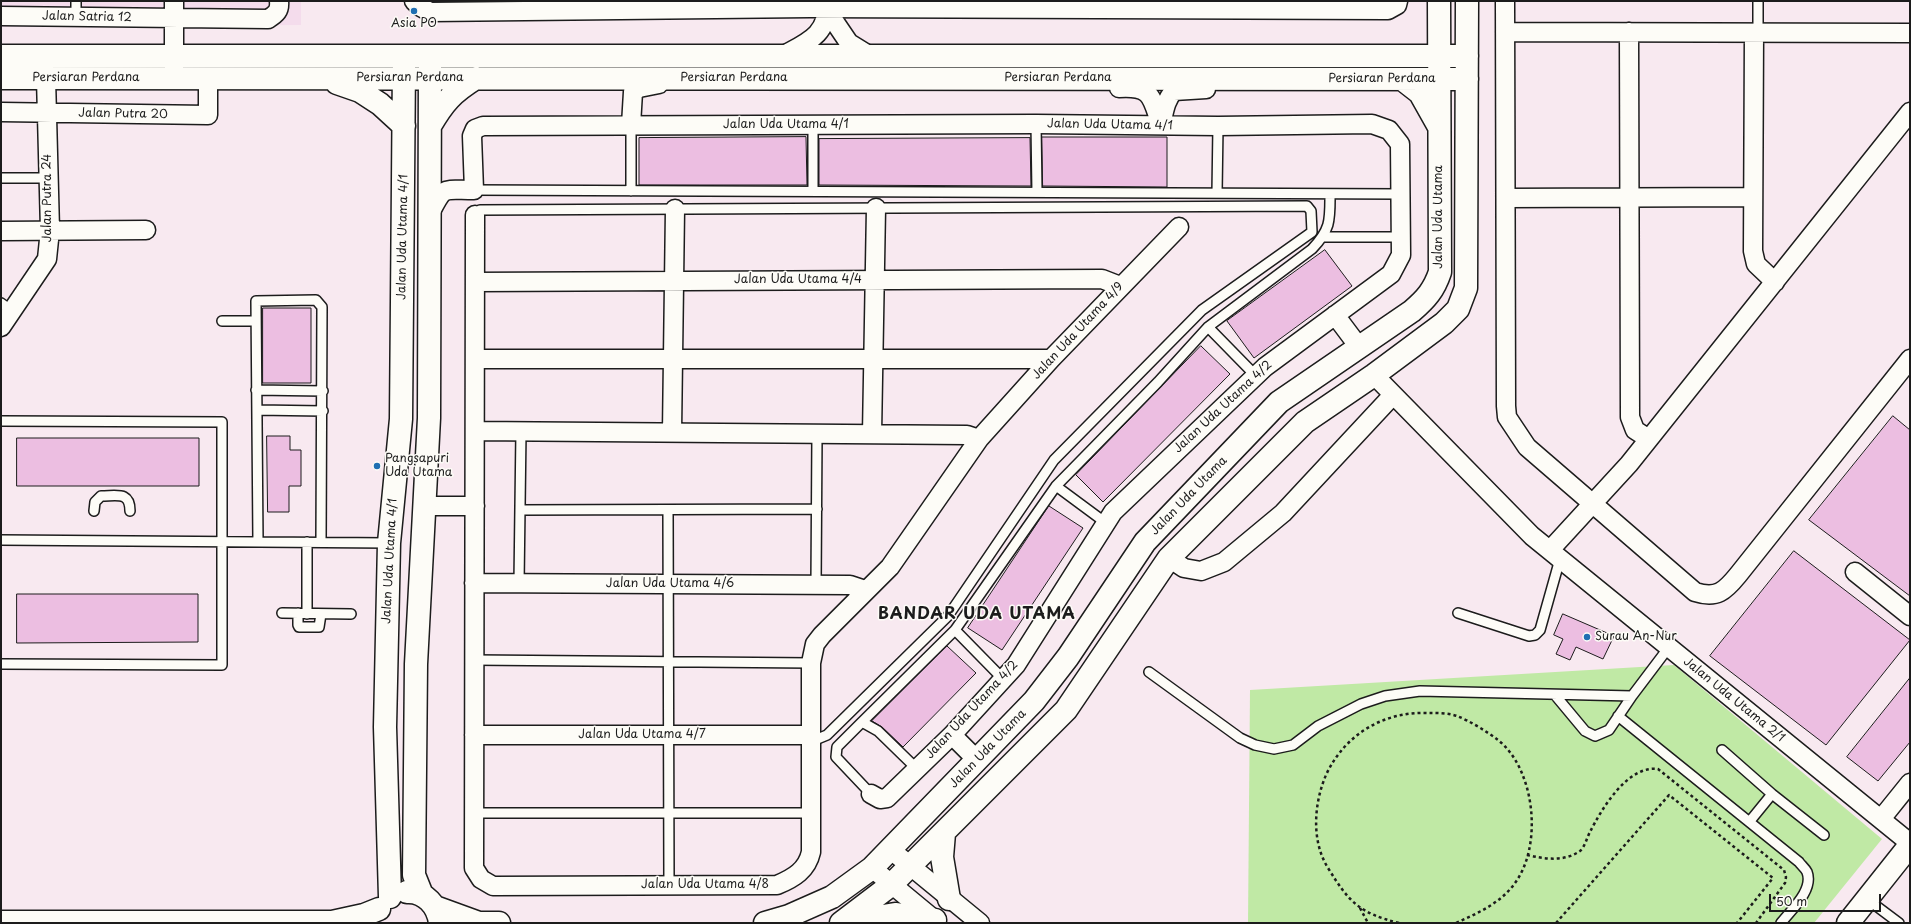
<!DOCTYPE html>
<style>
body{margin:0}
#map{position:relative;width:1911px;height:924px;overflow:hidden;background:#f8e9f0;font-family:"Playpen Sans",sans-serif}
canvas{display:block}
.frame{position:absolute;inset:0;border:2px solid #1c1c1c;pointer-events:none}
.scale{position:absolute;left:1769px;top:894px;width:112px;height:18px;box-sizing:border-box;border:2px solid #1c1c1c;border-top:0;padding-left:5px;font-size:12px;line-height:14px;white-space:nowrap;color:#1c1c1c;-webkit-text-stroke:3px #fdfcf7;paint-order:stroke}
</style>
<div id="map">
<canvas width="1911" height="924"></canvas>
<div class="frame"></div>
<div class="scale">50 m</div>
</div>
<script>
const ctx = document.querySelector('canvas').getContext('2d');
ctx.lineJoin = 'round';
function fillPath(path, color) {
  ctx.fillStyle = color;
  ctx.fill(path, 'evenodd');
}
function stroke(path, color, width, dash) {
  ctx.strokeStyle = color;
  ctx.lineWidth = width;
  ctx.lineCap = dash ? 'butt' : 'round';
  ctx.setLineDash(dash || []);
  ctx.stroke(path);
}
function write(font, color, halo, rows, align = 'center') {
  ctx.font = font + ' "Playpen Sans",sans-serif';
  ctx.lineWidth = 3;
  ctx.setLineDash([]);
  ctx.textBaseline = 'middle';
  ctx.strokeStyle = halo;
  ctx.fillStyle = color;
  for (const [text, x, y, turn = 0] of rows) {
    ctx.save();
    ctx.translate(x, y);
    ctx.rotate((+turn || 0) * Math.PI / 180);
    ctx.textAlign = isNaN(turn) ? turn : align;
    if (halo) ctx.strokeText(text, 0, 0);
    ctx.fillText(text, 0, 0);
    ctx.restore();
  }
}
const built = new Path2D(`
 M1 1H301V25L1 27Z`);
const green = new Path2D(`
 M1674 665 1882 839 1814 923H1248L1250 690Z`);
const building = new Path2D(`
 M806 137 807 185H639V138Z
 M1042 137H1167V187L1043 186Z
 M1030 138 1031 186 819 185V139Z
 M1325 250 1352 286 1254 358 1227 321Z
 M263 308H311V383H263Z
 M1201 346 1230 374 1103 502 1076 475Z
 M1893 416 1910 430V596L1809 520Z
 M267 436H290V450H301V486H289V512H268Z
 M17 438H199V486H17Z
 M1049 506 1083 528 1002 650 968 628Z
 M1794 551 1910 640 1826 745 1710 656Z
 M17 594H198V642L17 643Z
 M1563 614 1614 636 1603 659 1576 647 1570 660 1556 654 1563 639 1554 635Z
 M947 646 976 673 903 747 882 727 872 721Z
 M1910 678V742L1878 781 1847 757Z`);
const path = new Path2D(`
 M1527 855C1545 859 1564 862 1580 851 1585 847 1587 837 1590 832 1602 808 1628 765 1658 769L1784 870 1786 877 1785 883 1756 923
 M1360 908 1368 923
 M1399 923C1359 913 1349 902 1328 868 1311 841 1314 803 1326 775 1345 734 1384 711 1429 713 1438 713 1448 713 1457 716 1470 721 1486 731 1498 740 1535 769 1543 845 1515 883 1501 903 1478 913 1456 923
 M1556 923 1669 795 1773 878 1737 923`);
const lane = new Path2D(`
 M76 1V17
 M1758 1V33
 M1036 124 1037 192
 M813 125V191
 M1 178H49
 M474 190 1400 194
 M631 191V125
 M1217 193 1218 126
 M475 215 480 210 1307 206 1311 211 1312 232 1202 310 1054 460 948 616 827 735 810 742
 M1324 237H1401
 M1 303 12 311
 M222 321H256
 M1208 327 1256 376
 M256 390 323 391
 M257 410 323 411
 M1 421 222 422V665L1 664
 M1056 486 1106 523
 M520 510 817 509
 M668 510 669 885
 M94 511 95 502 101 496C117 496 130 491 130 511
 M1 540 389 543
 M258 542 256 301 316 300 322 307 321 542
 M519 583 521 431
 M816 585 817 434
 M282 613 351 614
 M298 613V625L299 627H319L321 614
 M1458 613 1529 636 1535 635 1540 630 1560 559
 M307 614V542
 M955 630 1003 679
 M474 660 811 663
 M1149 672 1240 738 1255 745 1274 749 1293 745 1318 726 1361 704 1385 696 1420 691 1632 696 1669 647
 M1555 695 1585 731 1595 736 1609 730 1632 696
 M1618 716 1799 862C1801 865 1805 868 1807 872 1814 890 1791 910 1781 923
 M862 722 955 630 1056 486 1158 382 1208 327 1312 249C1331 229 1330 220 1330 194
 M1722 750 1772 794 1824 835
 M871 794 836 757 837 747 862 722 878 731 917 769
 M474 813H811
 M1750 821 1772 794
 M1867 899 1899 923`);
const street = new Path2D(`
 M174 1V70
 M414 1 419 6 430 12 810 8 1388 10 1397 5 1398 1
 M1505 1 1506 406 1507 417 1527 447 1695 592C1717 599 1725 591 1738 575L1910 359
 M828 12 849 43 870 56
 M1 16 268 19C276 14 280 11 279 1
 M1505 32 1910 33
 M1629 32 1630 417 1635 430 1649 439
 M1754 33 1753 251 1756 264 1775 282
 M782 56C808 42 828 35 828 1
 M1119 88C1153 86 1151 97 1161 125
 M1 112 208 115V78
 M631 125 633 92 639 88 659 84
 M1161 125C1164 113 1165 100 1174 91L1206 89
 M1506 198 1752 197
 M429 215C445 185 440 190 474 190L472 136 475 129 483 126 1036 124 1218 126 1372 124 1389 130 1400 144 1401 255 1391 274 1265 367 1113 512 1016 665 952 735 887 798 880 799 871 794
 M475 215 474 868 481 879 493 886 777 885C794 878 807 870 811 852V663L815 644 822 635 890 567 979 439 1051 359 1179 227
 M1 231 146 230
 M475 282 1102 279 1120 286
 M1335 315 1359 347
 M1 327 47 259 50 230 46 78
 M475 359H1051
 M1374 375 1532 536 1910 843
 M475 431 967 435 979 439
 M672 432 675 209
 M872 434 876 208
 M423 506H475
 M1550 550 1629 464 1910 112
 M1169 558 1184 568 1201 571 1224 562 1283 513 1393 395
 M1855 572 1910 616
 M474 583 850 585 865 590
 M474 735H810
 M952 735 977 760
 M1881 819 1910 783
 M891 850 980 923
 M872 868 936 921`);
const secondary = new Path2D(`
 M1 56H1467
 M1 78 1467 79
 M1402 79 1420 93 1438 125
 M337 83 360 91 380 104 404 126
 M430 126C444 102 452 93 476 78
 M944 833 942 857 949 899
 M407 892C425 891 438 906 440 923
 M422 895 414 875 416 664 429 418 430 64
 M390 897 385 727 389 543 401 419 404 63
 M435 907 479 923H499
 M1 922H332L364 915 379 909
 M847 922 895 914 935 920
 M765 923 789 916 832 897 872 868 1034 701 1068 657 1145 542 1279 402 1412 311C1426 299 1434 290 1440 272L1439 1
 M841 923 891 885 1066 710 1169 558 1305 422 1374 375 1444 323 1458 309 1466 288 1467 1
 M1848 923 1910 845`);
const markers = [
 [414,11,4,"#1f6fb2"],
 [377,466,4,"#1f6fb2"],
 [1587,637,4,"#1f6fb2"]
];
const streetNames = [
 ["Jalan Satria 12",87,17,1],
 ["Persiaran Perdana",86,78],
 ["Persiaran Perdana",410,78],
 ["Persiaran Perdana",734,78],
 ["Persiaran Perdana",1058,78],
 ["Persiaran Perdana",1382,79],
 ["Jalan Putra 20",123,114,1],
 ["Jalan Uda Utama 4/1",786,125],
 ["Jalan Uda Utama 4/1",1110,125,1],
 ["Jalan Putra 24",48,198,-90],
 ["Jalan Uda Utama",1439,217,-90],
 ["Jalan Uda Utama 4/1",403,237,-89],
 ["Jalan Uda Utama 4/4",798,280],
 ["Jalan Uda Utama 4/9",1078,331,-47],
 ["Jalan Uda Utama 4/2",1223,407,-43],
 ["Jalan Uda Utama",1189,496,-46],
 ["Jalan Uda Utama 4/1",390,561,-87],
 ["Jalan Uda Utama 4/6",670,584],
 ["Jalan Uda Utama 2/1",1734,700,39],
 ["Jalan Uda Utama 4/2",972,710,-47],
 ["Jalan Uda Utama 4/7",642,735],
 ["Jalan Uda Utama",988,749,-46],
 ["Jalan Uda Utama 4/8",705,885]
];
const poiNames = [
 ["Asia PO",414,24,"center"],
 ["Pangsapuri",385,459],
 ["Uda Utama",385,473],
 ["Surau An-Nur",1595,637]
];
const districtNames = [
 ["BANDAR UDA UTAMA",977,615]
];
fillPath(built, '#f4dcec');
fillPath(green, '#c0e9a5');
fillPath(building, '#ecbee1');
stroke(building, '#1c1c1c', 1);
stroke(lane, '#1c1c1c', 12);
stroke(street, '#1c1c1c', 21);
stroke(secondary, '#1c1c1c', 25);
stroke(path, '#1c1c1c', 2.5, [3, 3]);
stroke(lane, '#fdfcf7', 9);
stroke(street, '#fdfcf7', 18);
stroke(secondary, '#fdfcf7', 22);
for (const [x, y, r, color] of markers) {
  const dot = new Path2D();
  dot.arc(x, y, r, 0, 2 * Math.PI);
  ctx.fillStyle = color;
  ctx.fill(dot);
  stroke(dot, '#fdfcf7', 1.5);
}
write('12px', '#1c1c1c', '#fdfcf7', streetNames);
write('12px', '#1c1c1c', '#fdfcf7', poiNames, 'left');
ctx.letterSpacing = '1px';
write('bold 16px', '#1c1c1c', '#fdfcf7', districtNames);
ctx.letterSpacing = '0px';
</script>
